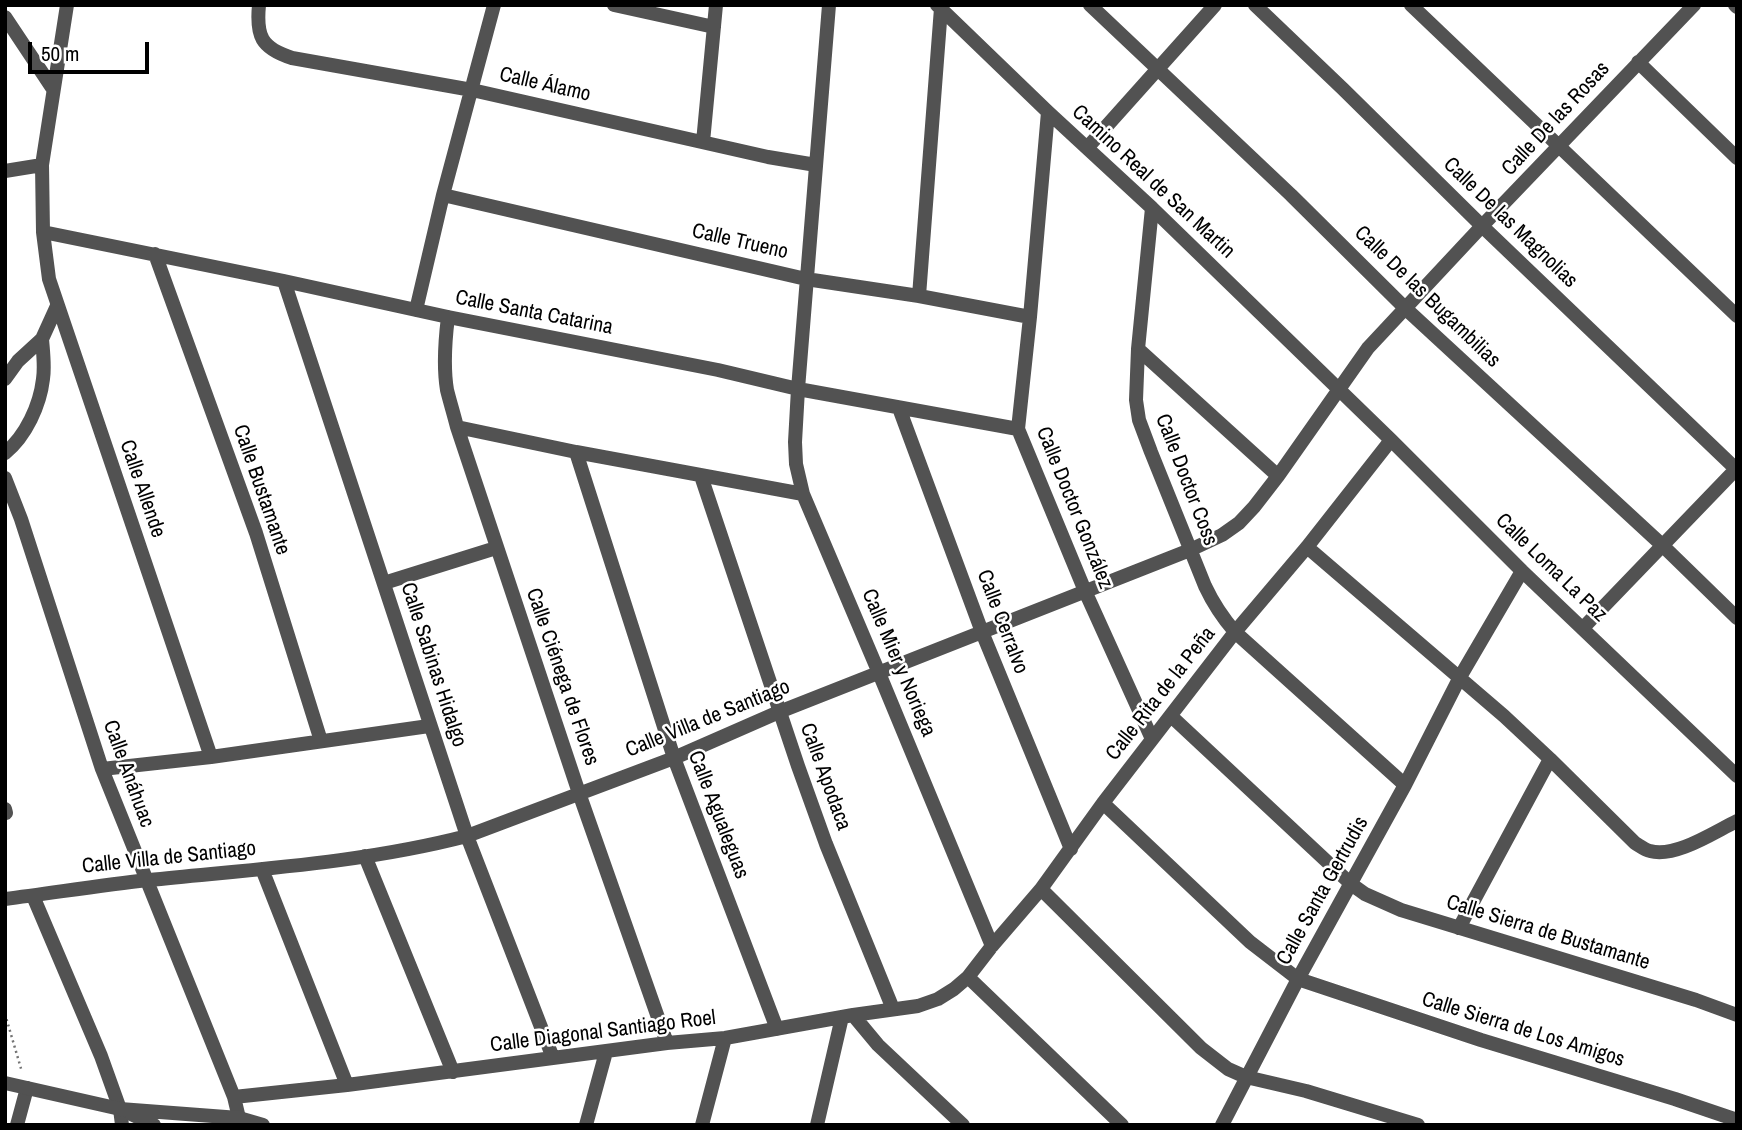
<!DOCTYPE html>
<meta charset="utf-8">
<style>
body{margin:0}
#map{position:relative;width:1742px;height:1130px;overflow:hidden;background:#fff;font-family:"Archivo Narrow",sans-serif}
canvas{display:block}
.frame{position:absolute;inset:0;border:7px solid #000;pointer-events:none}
.scale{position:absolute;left:28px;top:42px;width:121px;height:32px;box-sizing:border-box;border:4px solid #000;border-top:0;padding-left:9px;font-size:21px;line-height:24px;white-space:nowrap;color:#000;-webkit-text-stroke:5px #fff;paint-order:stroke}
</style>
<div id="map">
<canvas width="1742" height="1130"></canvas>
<div class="frame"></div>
<div class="scale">50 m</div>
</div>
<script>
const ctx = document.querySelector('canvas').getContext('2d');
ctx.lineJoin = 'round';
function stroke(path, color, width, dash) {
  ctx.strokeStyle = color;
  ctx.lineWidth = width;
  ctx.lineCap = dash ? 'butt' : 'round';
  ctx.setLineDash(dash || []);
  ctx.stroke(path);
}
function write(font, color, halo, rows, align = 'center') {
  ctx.font = font + ' "Archivo Narrow",sans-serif';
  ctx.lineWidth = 5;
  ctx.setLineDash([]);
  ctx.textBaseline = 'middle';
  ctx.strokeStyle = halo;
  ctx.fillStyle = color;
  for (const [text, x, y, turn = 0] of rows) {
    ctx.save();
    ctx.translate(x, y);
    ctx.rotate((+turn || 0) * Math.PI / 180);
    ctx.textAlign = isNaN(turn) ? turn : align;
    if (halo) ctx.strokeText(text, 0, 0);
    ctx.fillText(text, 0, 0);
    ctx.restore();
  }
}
const path = new Path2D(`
 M5 1014 22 1072`);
const minor = new Path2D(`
 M67 5 42 165 43 232 49 279 211 757
 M259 5C256 36 261 48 292 58L472 90 768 157 816 165
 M614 5 714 27
 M829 5 798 389 795 442 796 464 803 494 879 673 992 946
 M937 5 1048 112 1152 208 1391 440 1522 571 1737 776
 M1090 5 1291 195 1405 308 1662 545 1737 618
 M1255 5 1343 89 1482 226 1737 470
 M1411 5 1737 316
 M1735 5 1737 7
 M5 17 53 89
 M1638 62 1737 158
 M1048 112 1030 317 1018 429 1085 591 1152 739
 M703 142 716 5
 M1087 148 1215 5
 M5 171 42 165
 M443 195 806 279 919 296 1030 317
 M1152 208 1138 349 1136 400 1139 420 1151 452 1205 586C1213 603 1222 617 1235 632L1405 785
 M43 232 284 281 448 317 718 370 798 389 1018 429
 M155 254 256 533 321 741
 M284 281 467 836 553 1058
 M919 296 941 8
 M416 310 443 195 494 5
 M448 317C445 341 443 366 447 390 450 402 454 415 457 427L579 793 667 1043
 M1138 349 1278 476
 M5 379 18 361 42 339 57 306
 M899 408 982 632 1071 849
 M457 427 576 452 803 494
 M576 452 674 758 777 1029
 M5 453C26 436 40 405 43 379 45 366 43 352 42 339
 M701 476 798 766 826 844 893 1009
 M5 478 21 519 102 769 234 1097 239 1118
 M1307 547 1504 716 1550 759 1635 843C1640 846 1645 850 1650 851 1676 858 1714 832 1737 821
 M384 583 496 548
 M1583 628 1737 468
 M1171 716 1351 884 1365 894 1401 910 1696 1000 1737 1015
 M102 769 211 757 429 726
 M1103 803 1250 942 1298 979 1481 1040 1675 1099 1737 1120
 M5 809 6 813
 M365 856 453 1072
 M262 869 347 1085
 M1041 889 1201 1048 1228 1069 1246 1077 1306 1091 1418 1125
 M33 896 101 1056 120 1109 122 1125
 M5 899C53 893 101 885 149 880 255 869 363 863 467 836L674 758 779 712 1190 550 1222 535 1239 523 1254 507 1278 476 1368 348 1482 226 1694 5
 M1459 928 1550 759
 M968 977 1122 1125
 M853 1015 878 1045 963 1125
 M234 1097 347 1085 667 1043 725 1038 853 1015 918 1006 938 999 954 989 968 977 992 946 1041 889 1103 803 1235 632 1307 547 1391 440
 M17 1125 27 1088
 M586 1125 606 1052
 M702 1125 725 1038
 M817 1125 842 1017
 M1222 1125 1298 979 1405 785 1460 677 1522 571`);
const tertiary = new Path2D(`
 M5 1083 120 1109 239 1118 263 1125
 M131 1114 154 1125`);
const streetNames = [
 ["Calle Álamo",545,85,13],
 ["Calle De las Rosas",1556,119,-47],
 ["Camino Real de San Martin",1153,182,43],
 ["Calle De las Magnolias",1510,223,44],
 ["Calle Trueno",740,242,13],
 ["Calle De las Bugambilias",1427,297,44],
 ["Calle Santa Catarina",534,313,11],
 ["Calle Doctor Coss",1186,480,69],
 ["Calle Allende",142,489,71],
 ["Calle Bustamante",261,490,71],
 ["Calle Doctor González",1074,508,68],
 ["Calle Loma La Paz",1551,568,44],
 ["Calle Cerralvo",1002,622,69],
 ["Calle Mier y Noriega",898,663,67],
 ["Calle Sabinas Hidalgo",433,665,72],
 ["Calle Ciénega de Flores",562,677,71],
 ["Calle Rita de la Peña",1161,694,-52],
 ["Calle Villa de Santiago",708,719,-22],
 ["Calle Anáhuac",128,774,70],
 ["Calle Apodaca",825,777,70],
 ["Calle Agualeguas",718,815,69],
 ["Calle Villa de Santiago",169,858,-6],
 ["Calle Santa Gertrudis",1323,891,-61],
 ["Calle Sierra de Bustamante",1548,933,17],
 ["Calle Sierra de Los Amigos",1523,1030,17],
 ["Calle Diagonal Santiago Roel",603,1032,-7]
];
stroke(path, '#747474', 2.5, [2, 3.5]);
stroke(minor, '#525252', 14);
stroke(tertiary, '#525252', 14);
write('21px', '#000', '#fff', streetNames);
</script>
